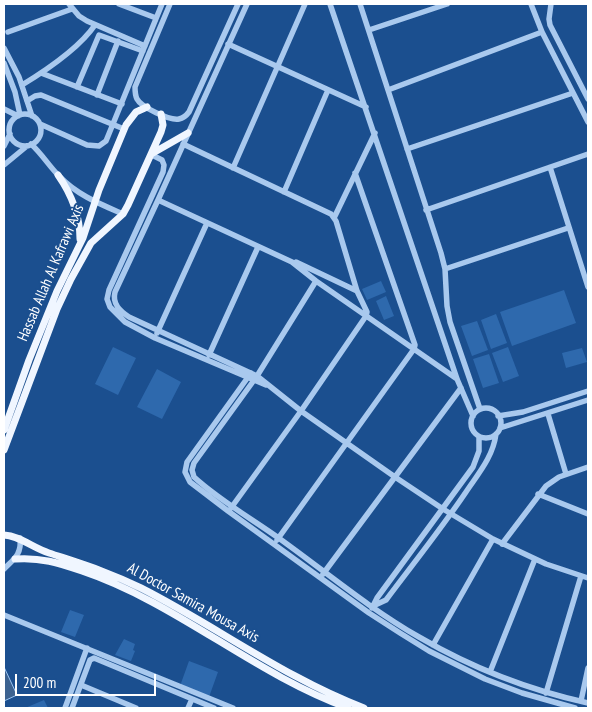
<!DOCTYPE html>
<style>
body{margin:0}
#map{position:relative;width:592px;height:712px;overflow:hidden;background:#1b4f8f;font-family:"PT Sans Narrow",sans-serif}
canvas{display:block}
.frame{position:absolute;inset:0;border:5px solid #fff;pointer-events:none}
.scale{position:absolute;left:15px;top:674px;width:141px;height:22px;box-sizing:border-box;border:2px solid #fff;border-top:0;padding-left:6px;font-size:15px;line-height:18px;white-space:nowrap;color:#fff;-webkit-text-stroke:4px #1b4f8f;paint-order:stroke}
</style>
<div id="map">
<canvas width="592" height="712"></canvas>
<div class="frame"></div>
<div class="scale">200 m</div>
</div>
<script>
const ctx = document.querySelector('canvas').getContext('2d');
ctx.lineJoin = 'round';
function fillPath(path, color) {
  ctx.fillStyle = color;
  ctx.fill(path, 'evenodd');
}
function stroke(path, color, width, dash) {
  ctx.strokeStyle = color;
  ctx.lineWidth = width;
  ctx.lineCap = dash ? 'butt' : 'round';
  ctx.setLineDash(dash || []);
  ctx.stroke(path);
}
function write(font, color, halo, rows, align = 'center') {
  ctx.font = font + ' "PT Sans Narrow",sans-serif';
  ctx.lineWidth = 4;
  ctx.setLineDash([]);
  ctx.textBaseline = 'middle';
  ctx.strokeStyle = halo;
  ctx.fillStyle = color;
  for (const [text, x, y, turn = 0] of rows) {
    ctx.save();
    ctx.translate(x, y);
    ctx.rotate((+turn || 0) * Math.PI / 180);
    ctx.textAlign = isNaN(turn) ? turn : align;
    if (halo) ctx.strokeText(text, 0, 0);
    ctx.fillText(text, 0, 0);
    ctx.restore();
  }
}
const green = new Path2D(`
 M381 281 386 292 367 300 362 289Z
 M564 290 576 323 512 346 500 312Z
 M386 296 394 316 384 320 376 301Z
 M496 314 507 343 491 349 481 320Z
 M477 321 488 350 472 356 461 326Z
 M113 347 136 358 118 395 95 384Z
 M508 347 519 376 503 382 492 353Z
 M582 348 587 362 566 368 562 353Z
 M489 354 499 383 483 388 473 359Z
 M157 369 181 382 162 419 137 407Z
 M70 610 84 615 75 637 61 632Z
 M124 639 135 644 133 650 135 651 131 661 115 655Z
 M189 661 218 672 209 697 180 686Z
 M44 700 48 708H25Z`);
const water = new Path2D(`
 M4 667 17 695 4 701Z`);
const minor = new Path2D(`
 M69 4 79 16 87 21 145 46
 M119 4 156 18
 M170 4 135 87C135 91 135 95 137 99 141 107 170 121 179 119 184 118 186 116 189 112L238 4
 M247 4 158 200 115 292C112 304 120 311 129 317L257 376 301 411 395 477 443 509 493 539 546 564 588 578
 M330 4 457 379 473 416
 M360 4 441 253 445 269 447 306 450 322 480 409
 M531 4 542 32 588 122
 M551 4 549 19 550 25 588 99
 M369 30 447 4
 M8 32 72 9
 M228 44 366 107
 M4 48 19 77 32 116
 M4 63 15 92 20 115
 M41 73 122 104
 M22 85C45 71 80 47 95 25
 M77 87 99 35 143 51
 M388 90 542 32
 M97 95 118 41
 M27 101 35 96 41 95 124 129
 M4 109 18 116
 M9 130a16 16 0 1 1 32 0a16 16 0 1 1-32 0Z
 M40 124 87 145 99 146 106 141 162 4
 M31 144C42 154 49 166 59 176 77 195 100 204 123 214
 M183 144 331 214 336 221 357 291 367 312 366 316 301 411 231 508
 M4 146 10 134
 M407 149 573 93
 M152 155 162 160 164 165 163 172 109 290 107 299 110 307 125 322 155 338 266 385
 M4 165 27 146
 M550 167 588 287
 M233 168 305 4
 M284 192 328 90
 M158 200 292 262 316 281 457 379
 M426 210 588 154
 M334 218 375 133
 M296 262 357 291
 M445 269 568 228
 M316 281 257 376 194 463 192 470 194 477C219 500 252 519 280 539 326 572 370 609 419 637 472 668 529 690 588 703
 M157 333 207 223
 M209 355 258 247
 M251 373 187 462 185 472 190 482 228 511 369 613 400 633 429 651 485 679 522 693 575 708
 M471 423a15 15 0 1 1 30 0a15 15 0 1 1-30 0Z
 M548 414 566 474
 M498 416 523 412 588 391
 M500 428 588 400
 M538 494 588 514
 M277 540 414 349 415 345 355 173
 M502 544 546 486 559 477 588 467
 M4 569C14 559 22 554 20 538
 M323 574 461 388
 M373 606 386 600C413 564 441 529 466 492 478 474 493 457 496 434
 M372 608 377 598 473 467 479 451V437
 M4 615 233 708
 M433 645 493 539
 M490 672 535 559
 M81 685 136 708
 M546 693 581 576
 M581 701 588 668
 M65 708 87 648
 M72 708 90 660 94 658 214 708
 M188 708 192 699`);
const major = new Path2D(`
 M153 153 188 133
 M58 175C72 195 80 215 80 239
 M4 430 29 360 57 291 83 238 99 190 126 125 136 112 147 107
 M4 450 57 309 71 279 91 243 123 214 128 205 161 132 163 125 161 114
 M4 535C20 536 33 548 49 553 82 564 109 572 141 588 216 626 285 678 364 708
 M15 559C40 557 59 563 82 571 177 603 254 674 348 708`);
const streetNames = [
 ["Hassab Allah Al Kafrawi Axis",51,273,-67],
 ["Al Doctor Samira Mousa Axis",193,603,29]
];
fillPath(green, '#2e69ad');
fillPath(water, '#3c6290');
stroke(water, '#9cc4f0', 1);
stroke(minor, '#a9c9ee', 5.5);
stroke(major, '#f0f6ff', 7);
write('15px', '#fff', '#1b4f8f', streetNames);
</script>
